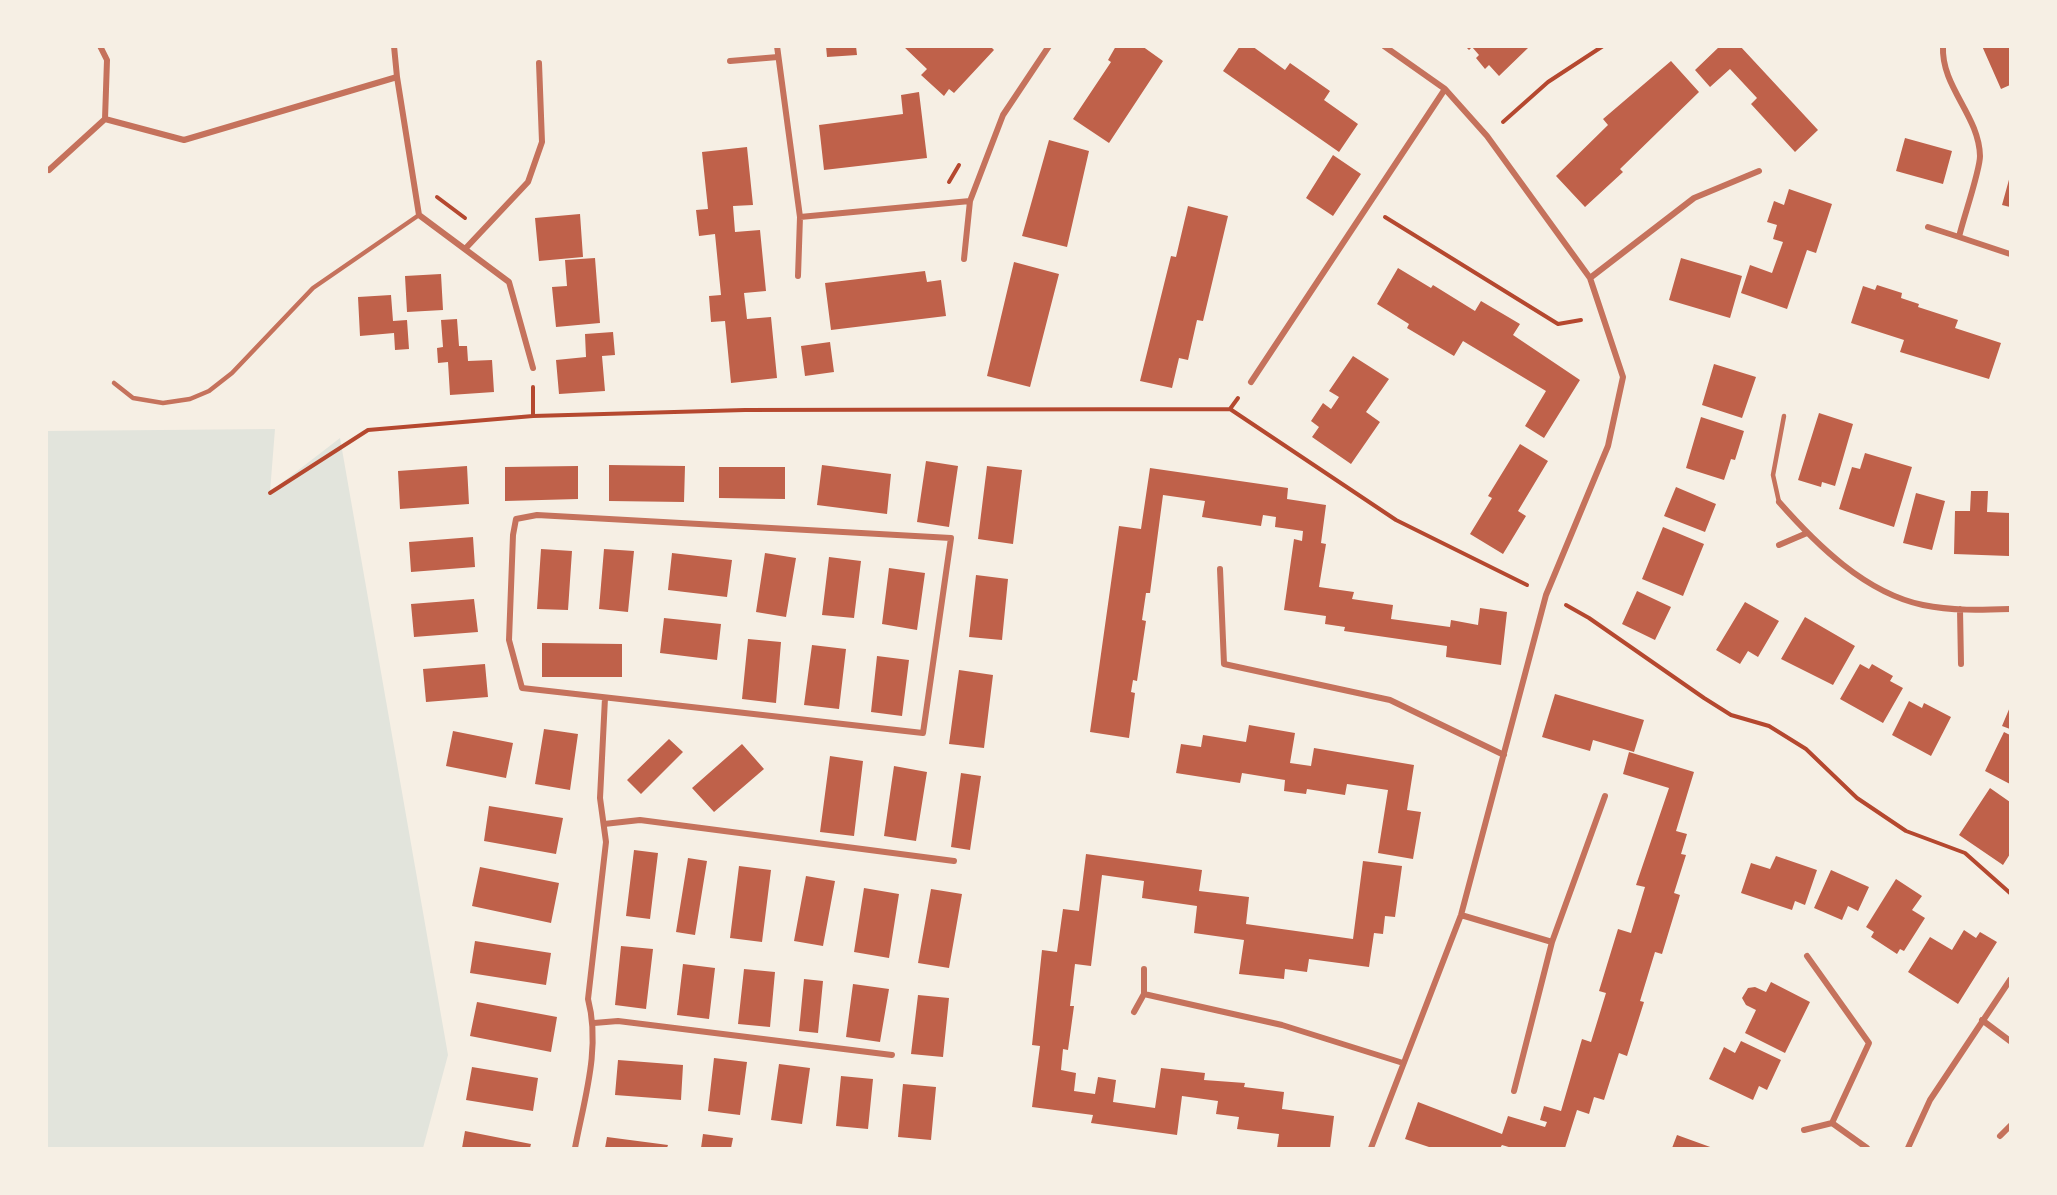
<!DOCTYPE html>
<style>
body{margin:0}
#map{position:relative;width:2057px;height:1195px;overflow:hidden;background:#f6efe4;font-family:"DejaVu Sans",sans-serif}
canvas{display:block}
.frame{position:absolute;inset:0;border:48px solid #f6efe4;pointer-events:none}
</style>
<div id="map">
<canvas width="2057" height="1195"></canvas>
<div class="frame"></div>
</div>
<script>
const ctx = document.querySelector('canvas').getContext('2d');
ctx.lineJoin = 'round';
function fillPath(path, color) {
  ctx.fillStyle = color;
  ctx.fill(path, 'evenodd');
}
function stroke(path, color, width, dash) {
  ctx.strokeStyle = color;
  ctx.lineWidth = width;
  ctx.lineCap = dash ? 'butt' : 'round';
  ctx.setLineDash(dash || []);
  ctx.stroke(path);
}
const green = new Path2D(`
 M275 429 270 492 340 438 448 1055 423 1148H47L46 431Z`);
const building = new Path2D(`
 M826 46H856L857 55 827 57Z
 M903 46H990L994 50 954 93 949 89 944 96 921 75 927 69Z
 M1116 46H1142L1163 61 1109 143 1073 119 1111 62 1108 60Z
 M1240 46H1252L1285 70 1290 63 1330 91 1324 100 1358 124 1339 152 1223 71Z
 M1465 46H1526L1528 48 1499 76 1489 65 1485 69 1476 58 1479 55 1472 47 1469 50Z
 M1720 46H1740L1818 130 1795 152 1751 104 1757 98 1730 69 1710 87 1695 70Z
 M1982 46H2010V85L2001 89Z
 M1671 61 1699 92 1620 169 1623 172 1585 207 1556 176 1608 125 1603 119Z
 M919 92 927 158 824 170 819 125 903 114 901 95Z
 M1905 138 1952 151 1943 184 1896 171Z
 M1049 140 1089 151 1067 247 1022 236Z
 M747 147 753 205 733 206 735 232 760 230 766 291 744 293 747 319 771 317 777 378 731 383 725 321 711 322 709 296 721 295 715 234 699 236 696 210 708 209 702 152Z
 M1333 155 1361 174 1333 216 1306 198Z
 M2010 176V207L2002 205Z
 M1789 189 1832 204 1816 253 1807 250 1787 309 1741 293 1750 265 1772 273 1783 242 1773 239 1777 225 1767 222 1774 201 1784 205Z
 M1188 206 1228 216 1203 321 1197 320 1188 360 1179 358 1172 388 1140 381 1171 256 1176 257Z
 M580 214 583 257 539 261 535 218Z
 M595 258 600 323 556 327 552 287 567 286 565 260Z
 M1681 258 1742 276 1730 318 1669 300Z
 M1014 262 1059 274 1030 387 987 376Z
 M1398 268 1431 288 1433 285 1475 311 1481 301 1520 324 1513 335 1580 380 1544 438 1525 426 1546 391 1463 341 1454 356 1407 328 1409 324 1377 304Z
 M925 271 927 282 941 280 946 316 831 330 825 283Z
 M441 274 443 310 407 312 405 276Z
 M1877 285 1902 293 1901 298 1919 304 1918 307 1958 320 1955 328 2001 343 1989 379 1900 352 1904 340 1851 323 1863 286 1875 290Z
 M391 295 393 321 407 320 409 349 395 350 394 333 360 336 358 297Z
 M457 319 459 346H467L468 361 492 360 494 392 450 395 448 362 438 363 437 348 443 347 441 320Z
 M613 332 615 355 602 356 605 391 559 394 556 360 586 357 585 334Z
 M830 342 834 372 805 376 801 346Z
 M1353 356 1389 379 1366 412 1380 422 1351 464 1312 437 1319 427 1311 421 1323 403 1331 409 1339 397 1329 391Z
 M1714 364 1756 377 1742 418 1702 405Z
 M1819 413 1853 424 1835 486 1822 482 1821 487 1798 480Z
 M1701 417 1744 431 1735 460 1731 459 1724 480 1686 468Z
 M1520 444 1548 461 1518 511 1526 516 1503 554 1470 534 1492 498 1488 496Z
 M1865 453 1912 467 1894 527 1839 509 1852 467 1860 469Z
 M926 461 958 466 949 527 917 522Z
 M609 465 685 466 684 502 609 501Z
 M822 465 891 474 887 514 817 505Z
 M467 466 469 504 400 509 398 471Z
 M578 466V499L505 501V467Z
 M987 466 1022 470 1013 544 978 539Z
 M719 467H785V499L719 498Z
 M1150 468 1288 488 1287 499 1326 505 1321 543 1326 544 1319 587 1354 592 1352 599 1393 605 1391 619 1450 627 1451 620 1478 625 1480 608 1507 612 1501 665 1446 657 1447 646 1344 631 1345 627 1325 624 1326 616 1284 610 1294 539 1302 541 1303 531 1275 527 1276 517 1263 515 1261 526 1202 517 1205 501 1163 495 1150 593H1146L1142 620 1146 621 1137 681 1133 680 1131 692 1135 693 1129 738 1090 732 1119 526 1141 529Z
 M1676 487 1716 504 1705 532 1664 516Z
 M1971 491H1988L1987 512 2010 513 2009 556 1954 554 1955 511H1970Z
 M1916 493 1945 501 1932 550 1903 543Z
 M1663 527 1704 544 1683 596 1642 579Z
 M473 537 475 567 411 572 409 542Z
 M541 549 572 551 568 610 537 609Z
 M604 549 634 551 628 612 599 609Z
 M672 553 732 560 727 597 668 590Z
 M765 553 796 558 786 617 756 612Z
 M829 557 861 561 854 618 822 615Z
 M889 568 925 573 917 630 882 624Z
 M976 575 1008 579 1002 640 969 637Z
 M1637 591 1671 607 1655 640 1622 624Z
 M474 599 478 632 414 637 411 604Z
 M1745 602 1779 621 1758 657 1748 651 1740 664 1716 650Z
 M1805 617 1855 646 1833 685 1781 659Z
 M664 618 721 624 717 660 660 653Z
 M748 639 781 642 776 703 742 699Z
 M542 643 622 644V677H542Z
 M812 645 846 649 839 709 804 705Z
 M877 656 909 660 902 716 871 712Z
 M485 664 488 697 426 702 423 669Z
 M1860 664 1869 669 1872 664 1893 676 1890 681 1903 688 1883 723 1840 699Z
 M959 670 993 675 984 748 949 744Z
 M1555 694 1644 720 1634 752 1593 740 1590 751 1542 737Z
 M1909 701 1922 708 1924 703 1951 717 1931 756 1892 735Z
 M2010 707V729L2002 726Z
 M1249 725 1295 733 1290 763 1311 766 1314 748 1414 765 1407 810 1421 812 1413 859 1378 853 1388 790 1347 784 1345 795 1307 789 1306 794 1284 791 1285 780 1242 773 1240 783 1176 773 1181 744 1201 747 1203 735 1246 742Z
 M544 729 578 734 570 790 535 784Z
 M453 731 513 743 506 778 446 766Z
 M2004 732 2010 735V784L1985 771Z
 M669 739 683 752 641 794 627 780Z
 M742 744 764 769 714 812 692 788Z
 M1629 752 1694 772 1676 831 1687 834 1681 854 1686 855 1674 893 1680 895 1662 954 1655 952 1640 1001 1644 1002 1627 1056 1619 1053 1604 1100 1594 1097 1589 1114 1577 1110 1565 1148H1512L1502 1145 1500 1148H1432L1405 1139 1418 1102 1502 1134 1508 1116 1545 1127 1547 1122 1540 1120 1544 1106 1561 1111 1582 1039 1591 1042 1606 993 1599 991 1618 929 1631 933 1645 887 1636 885 1669 788 1623 774Z
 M830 756 863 761 854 836 820 832Z
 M894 766 927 772 916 841 884 836Z
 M961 773 981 776 970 850 951 847Z
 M1990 788 2010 802V854L2003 865 1959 835Z
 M489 806 563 818 556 854 484 841Z
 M634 850 658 853 650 919 626 916Z
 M1086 854 1202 870 1199 891 1249 897 1246 924 1353 939 1363 861 1402 866 1395 917 1385 916 1383 934 1374 933 1369 967 1309 959 1307 972 1285 969 1284 979 1239 974 1244 940 1194 933 1197 906 1142 898 1144 881 1102 875 1091 966 1075 964 1070 1006H1074L1068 1050 1063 1049 1061 1070 1076 1073 1074 1091 1095 1094 1098 1077 1116 1080 1113 1102 1155 1108 1161 1068 1205 1073 1204 1080 1245 1083 1244 1087 1284 1092 1282 1109 1334 1116 1330 1148H1277L1279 1134 1237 1129 1239 1117 1216 1114 1218 1101 1182 1096 1177 1135 1091 1123 1093 1115 1032 1107 1040 1046 1032 1045 1042 950 1057 952 1063 909 1079 911Z
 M1776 856 1817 870 1805 905 1795 901 1792 910 1741 893 1751 863 1770 869Z
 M688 858 707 861 695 935 676 932Z
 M739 866 771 870 762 942 730 938Z
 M480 867 559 883 551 923 472 906Z
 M1831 870 1869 887 1858 911 1848 906 1842 920 1814 908Z
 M806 876 835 881 823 946 794 941Z
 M1896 879 1922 896 1912 910 1925 918 1904 951 1900 949 1897 954 1871 937 1874 932 1866 927Z
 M864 888 899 894 889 958 854 952Z
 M931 889 962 894 949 968 918 963Z
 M1964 930 1976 938 1980 932 1997 942 1958 1004 1908 972 1930 937 1952 950Z
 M475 941 551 953 546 985 470 973Z
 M621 946 653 949 646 1009 615 1005Z
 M683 964 715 968 709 1019 677 1015Z
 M744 969 775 972 770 1027 738 1024Z
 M804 979 823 981 818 1033 799 1031Z
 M1771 982 1810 1002 1785 1053 1745 1033 1756 1010 1746 1005 1742 998 1748 988 1755 987 1766 992Z
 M853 984 889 989 880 1042 846 1037Z
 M918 995 949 998 943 1057 911 1054Z
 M477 1002 557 1017 551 1052 470 1036Z
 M1741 1041 1781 1060 1767 1090 1759 1086 1753 1100 1709 1079 1724 1047 1735 1053Z
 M714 1058 747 1062 740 1115 708 1111Z
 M618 1060 683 1065 681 1100 615 1095Z
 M779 1064 810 1068 802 1124 771 1120Z
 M472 1067 538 1078 533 1111 466 1100Z
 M841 1076 873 1079 868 1129 836 1126Z
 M903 1084 936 1087 931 1140 898 1137Z
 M465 1131 531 1144 530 1148H462Z
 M703 1134 733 1138 731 1148H701Z
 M1677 1135 1713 1148H1672Z
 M607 1137 668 1145 667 1148H605Z`);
const path = new Path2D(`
 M1503 122 1548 82 1603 46
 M949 182 959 165
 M437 197 465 218
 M1385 217 1558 324 1581 320
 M1230 409 1238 398
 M533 416V387
 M270 493 368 430 533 416 745 410 1230 409 1396 520 1527 585
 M1566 605 1589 618 1704 698 1731 715 1769 726 1806 749 1857 798 1906 831 1965 853 2010 893`);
const service = new Path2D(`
 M114 383 133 398 163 403 190 399 209 391 232 373 313 288 419 215
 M1779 502 1773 475 1784 416`);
const minor = new Path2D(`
 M100 46 107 60 105 119
 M777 46 800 217 970 201 1003 115 1049 46
 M1943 46C1941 87 1979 115 1980 156 1980 171 1963 219 1959 237L2010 254
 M730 61 778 57
 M397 77 419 215 509 282 533 368
 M49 170 105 119 184 140 397 77 394 46
 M1928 227 1959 237
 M465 249 528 182 542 142 539 63
 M964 259 970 201
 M798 276 800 217
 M1590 278 1694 198 1759 171
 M1251 382 1445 89
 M1779 502C1816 544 1865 593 1923 605 1952 611 1981 610 2010 609
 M537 515 951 538 923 733 522 688 509 640 513 535 516 519Z
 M1779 545 1807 533
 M1220 569 1224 664 1390 700 1504 755
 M1960 609 1961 664
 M604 824 640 820 954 861
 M1461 915 1552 942 1605 796
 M1807 956 1869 1043 1832 1123 1867 1148
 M1144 994 1282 1025 1403 1063
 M1134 1012 1144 994V969
 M1982 1020 2010 1041
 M594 1023 618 1021 892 1055
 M1514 1091 1552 942
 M1804 1130 1832 1123
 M2000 1136 2010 1126
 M575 1148C584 1100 601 1048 588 999L606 842 600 798 605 698
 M1371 1148 1461 915 1546 595 1608 446 1623 377 1590 278 1487 136 1445 89 1384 46
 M1908 1148 1930 1100 2010 980`);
fillPath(green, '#e2e4dc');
fillPath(building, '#bf614a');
stroke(path, '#b5482f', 4);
stroke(service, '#c5725c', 4.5);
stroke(minor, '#c5725c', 6);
</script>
